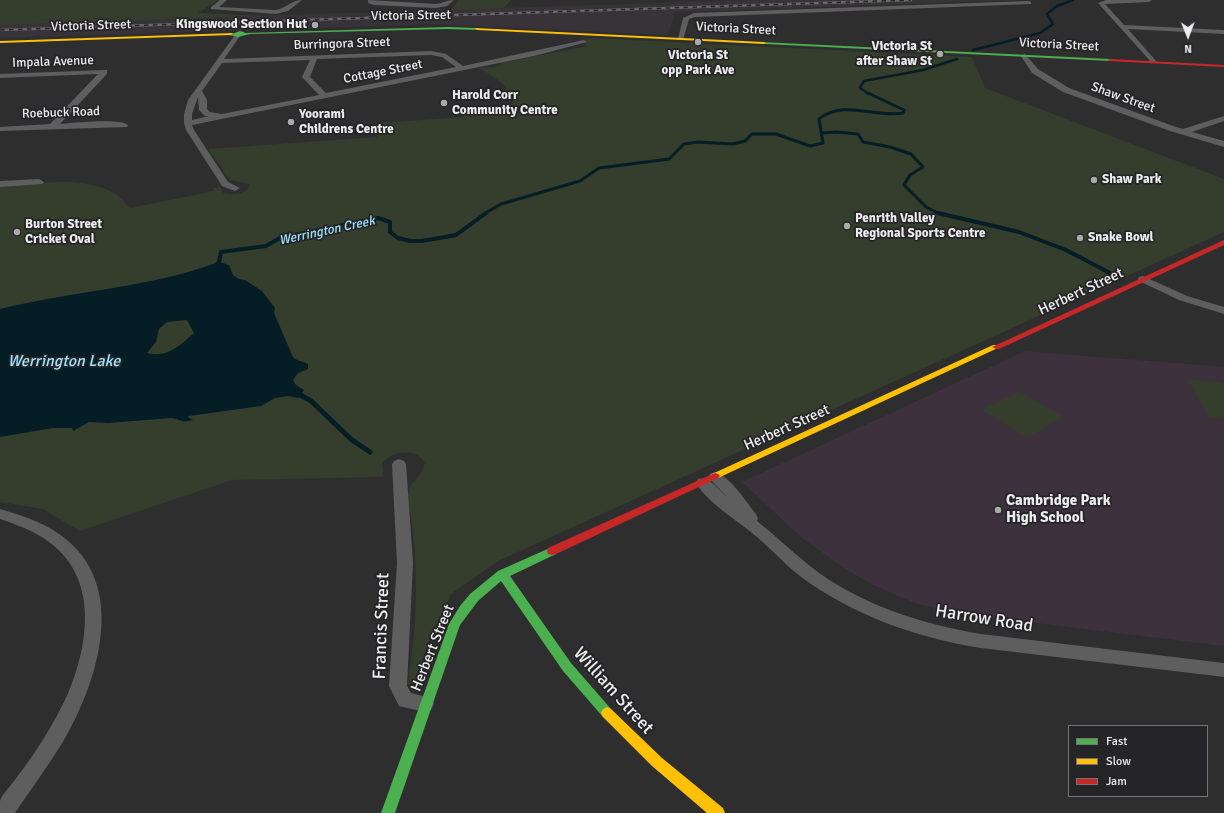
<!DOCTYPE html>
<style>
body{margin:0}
#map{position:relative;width:1224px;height:813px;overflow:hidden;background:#2f2e2f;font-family:Signika,sans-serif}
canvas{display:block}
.legend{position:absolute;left:1068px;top:725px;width:140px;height:72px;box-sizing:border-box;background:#252426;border:1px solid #757476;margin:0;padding:5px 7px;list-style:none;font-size:12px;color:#edecee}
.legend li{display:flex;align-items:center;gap:8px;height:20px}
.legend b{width:20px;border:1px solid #757476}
.north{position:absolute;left:1168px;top:16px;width:40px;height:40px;-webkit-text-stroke:3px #252426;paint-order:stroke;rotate:179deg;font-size:11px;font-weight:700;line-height:16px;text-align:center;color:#edecee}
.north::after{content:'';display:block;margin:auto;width:14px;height:18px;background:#edecee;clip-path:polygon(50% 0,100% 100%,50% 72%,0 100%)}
</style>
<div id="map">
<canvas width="1224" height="813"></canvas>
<ul class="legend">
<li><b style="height:5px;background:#4caf50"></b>Fast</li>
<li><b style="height:5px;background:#ffc107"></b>Slow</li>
<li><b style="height:5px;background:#c62828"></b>Jam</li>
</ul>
<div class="north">N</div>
</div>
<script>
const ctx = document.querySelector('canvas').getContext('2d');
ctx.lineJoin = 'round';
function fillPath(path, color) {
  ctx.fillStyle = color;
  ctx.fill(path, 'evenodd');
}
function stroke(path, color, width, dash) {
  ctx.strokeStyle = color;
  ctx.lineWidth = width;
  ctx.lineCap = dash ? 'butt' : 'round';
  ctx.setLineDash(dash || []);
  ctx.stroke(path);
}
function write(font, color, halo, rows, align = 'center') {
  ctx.font = font + ' Signika,sans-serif';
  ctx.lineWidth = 3.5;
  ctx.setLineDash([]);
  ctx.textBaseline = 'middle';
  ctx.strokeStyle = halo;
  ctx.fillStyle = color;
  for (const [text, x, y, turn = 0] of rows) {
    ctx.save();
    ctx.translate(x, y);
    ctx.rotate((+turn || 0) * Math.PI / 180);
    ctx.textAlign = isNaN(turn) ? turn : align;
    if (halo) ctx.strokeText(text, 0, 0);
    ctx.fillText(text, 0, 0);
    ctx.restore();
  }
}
const built = new Path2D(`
 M752 0H1025L675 12 668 35 437 24 0 38V24Z`);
const education = new Path2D(`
 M1025 351 1224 367V646L962 614 917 604 873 585 844 568 802 538 742 482Z`);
const green = new Path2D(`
 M0 0H218L198 13 265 16 0 25Z
 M459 0H511L504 8 451 10Z
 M592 38 972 57 985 88 1224 179V232L498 561 451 594 431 635 413 684 410 686 408 684 415 625 416 593 415 549 408 496 411 485 422 471 425 463C416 447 392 450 382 464L384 477 232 480 80 531 43 509 0 502V186C36 184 81 175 114 193 120 196 125 203 130 208L214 191 213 188 220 187 223 193C233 195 244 195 250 186V184L230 180 208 149 377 137 379 123 463 117V112L502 110 501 104H513C510 85 493 76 479 68L495 67 501 65V63L588 46 578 40Z
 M1187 379 1222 382 1224 386V419L1209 418Z
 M1019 391 1064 417 1027 438 982 410Z`);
const water = new Path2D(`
 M219 262 229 265 233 275 239 279 245 280 262 291 275 308 274 313 293 357C298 362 303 361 308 364V369L298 373 293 380 296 385 304 390 299 398 288 396 275 398 261 406 189 416 188 417 193 420C180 423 183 420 172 418L108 423 89 422 73 431 72 428H53L0 437V309C72 291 149 288 219 262ZM187 320 194 333C179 346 168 358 147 353L156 342 159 329 167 322Z`);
const streamFar3 = new Path2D(`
 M973 50 1040 33 1053 24 1047 14 1057 6 1073 0
 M869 94 860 88 864 81 923 70 957 59`);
const streamFar2 = new Path2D(`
 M821 133 837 132 858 134 863 142 890 147 911 154 923 167 910 175 904 185 926 207 940 214
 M484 214 501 204 580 181 599 168 669 159 684 144 698 142 733 144 745 141 752 134H776L810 146 823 143 819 119C843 99 875 118 903 113L904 110 868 93`);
const streamFar1 = new Path2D(`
 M938 213 1019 232 1066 250 1110 273
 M215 266 219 262 221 252 266 246 280 238 378 218 390 222V232L398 238 410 241H422L456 235 486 213`);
const stream = new Path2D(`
 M297 393 311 401 352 440 370 452`);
const street = new Path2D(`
 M220 0H227L219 7 276 10C286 8 292 0 302 0L288 11 276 14 211 9V7Z
 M368 0 436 4C443 3 447 0 454 0L447 6 436 8 374 5 368 3Z
 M1106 0H1152L1149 2 1105 4 1124 25 1224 30V34L1128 29 1157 62 1152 63 1098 3Z
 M1029 1 1031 2V4L695 17 689 19 683 40 678 39 683 18 694 13Z
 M237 34 240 36 224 59 431 51 446 54 463 66 584 40 587 42 534 56 192 125 194 130 228 182 240 188 235 191 222 186 186 130 184 123V114L188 100 235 35ZM431 55 442 57 456 67 326 93 310 77 317 59ZM310 60 302 77 319 95 222 114 210 112 207 109V100L202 91 222 63ZM198 97 199 110 205 116H209L192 120V114Z
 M1024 54 1026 55 1038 69 1069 88 1176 127 1183 129 1224 116V121L1192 132 1224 141V147L1170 131 1063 92 1032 73 1021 56Z
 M104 70H107V74L60 124C72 123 121 118 128 125L127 127 0 131V127L50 124 98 74 0 78V74Z
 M39 179 44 182 42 184 0 187V181Z
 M1143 276 1187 296 1224 307V314L1179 300 1139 281 1138 279 1139 277Z
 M399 459 404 461 406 464 413 563 407 686 411 693 431 698 434 704 431 710 425 712 399 706 389 686 397 563 392 464 394 461Z
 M715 472C731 477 746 502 756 514L758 518 757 521C775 535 792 552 810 566 858 604 921 624 981 634L1224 663V677L981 648C917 638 852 615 800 576 783 563 769 546 752 533 735 519 707 502 696 483L698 479C710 476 718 490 727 497L708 477 710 474Z
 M0 509C24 516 49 524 68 541 127 591 97 683 64 740 49 765 31 789 15 813H0C0 809 0 804 0 801 2 794 10 787 14 781 27 764 39 747 50 728 79 682 104 604 65 557 49 537 24 527 0 519Z`);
const fast = new Path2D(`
 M447 27 477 28 479 29 477 30 447 29 250 34 238 37 229 35 240 31 246 33Z
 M762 42 1110 59 1112 60 1110 61 764 44Z
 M552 547 556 548 557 551 556 554 510 576 571 663 611 709 613 713 611 717 607 719 603 717 563 671 501 581 478 601 460 625 395 813H381L449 624 460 606 470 594 498 571Z`);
const slow = new Path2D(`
 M475 28 764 42 766 43 764 44 477 30Z
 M233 33 231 35 0 43V41Z
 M993 345H996L1000 347 718 478H712L710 476 712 474Z
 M607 707 611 709 662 758 723 808 725 813H707L652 766 603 717 601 713 603 709Z`);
const jam = new Path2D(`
 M1110 59 1224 65V67L1108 61V60Z
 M1224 240V245L999 349H996L992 347Z
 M715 473 718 474 720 476 718 478 556 554 552 555 548 554 547 551 548 548Z`);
const rail = new Path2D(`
 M0 30 911 0`);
const markers = [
 [315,25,4,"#aaaaab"],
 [698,42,4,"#aaaaab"],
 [940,54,4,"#aaaaab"],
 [444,103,4,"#aaaaab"],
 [291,122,4,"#aaaaab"],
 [1094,180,4,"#aaaaab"],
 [847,226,4,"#aaaaab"],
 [17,232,4,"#aaaaab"],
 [1080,238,4,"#aaaaab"],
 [998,510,4,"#aaaaab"]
];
const farStreetnames = [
 ["Victoria Street",411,16,-1],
 ["Victoria Street",91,26,-2],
 ["Victoria Street",736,29,3],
 ["Burringora Street",342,44,-2],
 ["Victoria Street",1059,45,3],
 ["Impala Avenue",53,62,-2],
 ["Cottage Street",383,72,-11],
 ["Shaw Street",1123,98,20],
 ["Roebuck Road",61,113,-2]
];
const farPoinames = [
 ["Kingswood Section Hut",307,25,"right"],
 ["Victoria St",932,47,"right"],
 ["after Shaw St",932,62,"right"],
 ["Victoria St",698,56,"center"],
 ["opp Park Ave",698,71,"center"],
 ["Harold Corr",452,96],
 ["Community Centre",452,111],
 ["Yoorami",299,115],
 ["Childrens Centre",299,130],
 ["Shaw Park",1102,180],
 ["Penrith Valley",855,219],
 ["Regional Sports Centre",855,234],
 ["Burton Street",25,225],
 ["Cricket Oval",25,240],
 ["Snake Bowl",1088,238]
];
const farWaternames = [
 ["Werrington Creek",327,231,-12]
];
const streetNames = [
 ["Herbert Street",1081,292,-25],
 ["Herbert Street",787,428,-24],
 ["Herbert Street",433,648,-68]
];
const poiNames = [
 ["Cambridge Park",1006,501],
 ["High School",1006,518]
];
const waterNames = [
 ["Werrington Lake",64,362]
];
const nearStreetnames = [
 ["Harrow Road",984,619,9],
 ["Francis Street",382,626,-88],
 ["William Street",613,691,48]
];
fillPath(built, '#383239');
fillPath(education, '#3c313d');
fillPath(green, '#353d2d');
fillPath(water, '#051e26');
stroke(streamFar3, '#051e26', 2.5);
stroke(streamFar2, '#051e26', 3);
stroke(streamFar1, '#051e26', 4);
stroke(stream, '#051e26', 5);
fillPath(street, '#5f5e5f');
fillPath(fast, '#4caf50');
fillPath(slow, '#ffc107');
fillPath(jam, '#c62828');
stroke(rail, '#6a6a6a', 2.5);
stroke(rail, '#252426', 1.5, [4.5]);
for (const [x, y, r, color] of markers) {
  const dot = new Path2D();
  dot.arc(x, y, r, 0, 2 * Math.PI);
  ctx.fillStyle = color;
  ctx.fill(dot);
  stroke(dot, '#252426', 1.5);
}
write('13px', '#edecee', '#252426', farStreetnames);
write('bold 13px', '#edecee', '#252426', farPoinames, 'left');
write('italic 13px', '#9ee2fb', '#252426', farWaternames);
write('15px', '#edecee', '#252426', streetNames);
write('bold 15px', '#edecee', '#252426', poiNames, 'left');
write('italic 16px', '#9ee2fb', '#252426', waterNames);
write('18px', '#edecee', '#252426', nearStreetnames);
</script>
